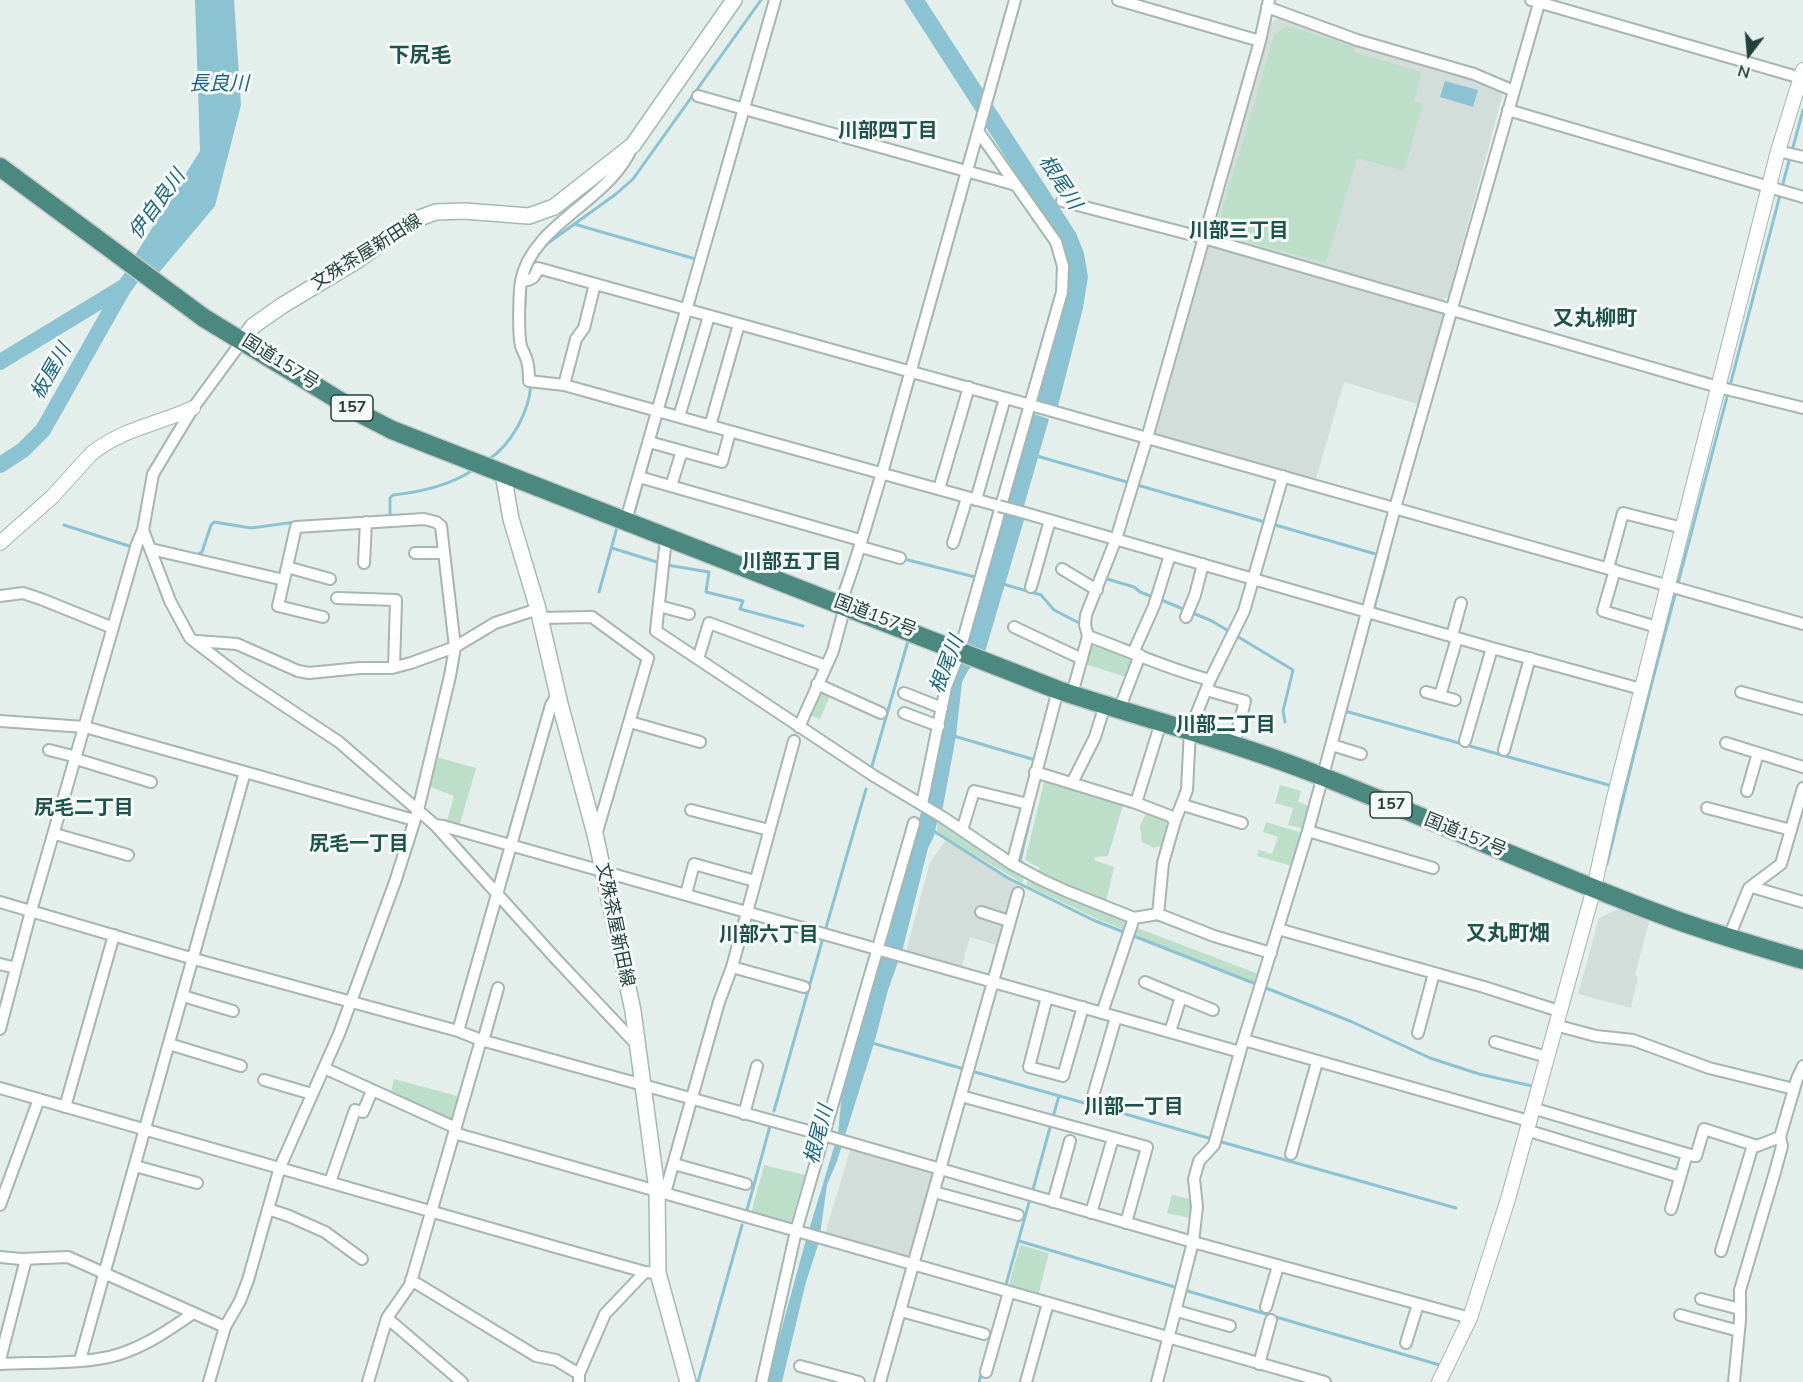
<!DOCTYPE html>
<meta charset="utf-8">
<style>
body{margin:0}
#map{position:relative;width:1803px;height:1382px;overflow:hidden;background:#e4eeeb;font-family:"Nunito Sans",sans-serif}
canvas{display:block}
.north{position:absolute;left:1719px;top:24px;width:60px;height:60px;-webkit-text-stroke:4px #f5faf8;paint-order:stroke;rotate:196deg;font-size:16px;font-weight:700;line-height:24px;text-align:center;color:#23403b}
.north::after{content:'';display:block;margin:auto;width:21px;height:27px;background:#23403b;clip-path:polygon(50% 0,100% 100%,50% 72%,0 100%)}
</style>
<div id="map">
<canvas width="1803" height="1382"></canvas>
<div class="north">N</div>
</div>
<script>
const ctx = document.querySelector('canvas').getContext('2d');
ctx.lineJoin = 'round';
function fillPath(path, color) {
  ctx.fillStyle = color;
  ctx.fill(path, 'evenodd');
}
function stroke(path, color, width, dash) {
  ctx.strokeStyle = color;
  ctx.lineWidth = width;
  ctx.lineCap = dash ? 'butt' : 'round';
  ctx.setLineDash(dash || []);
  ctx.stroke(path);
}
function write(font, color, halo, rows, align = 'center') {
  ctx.font = font + ' "Nunito Sans","Noto Sans JP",sans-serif';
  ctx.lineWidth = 6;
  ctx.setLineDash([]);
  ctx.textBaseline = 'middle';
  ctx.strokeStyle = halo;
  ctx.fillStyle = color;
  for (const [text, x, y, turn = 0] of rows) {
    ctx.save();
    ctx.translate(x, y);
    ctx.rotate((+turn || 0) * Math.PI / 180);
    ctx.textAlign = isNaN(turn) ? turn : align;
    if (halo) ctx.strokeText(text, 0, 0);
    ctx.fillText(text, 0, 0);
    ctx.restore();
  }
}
const built = new Path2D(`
 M1279 17 1464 74 1500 91 1502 97 1448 297 1441 301 1219 237 1214 230 1272 22Z
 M1209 243 1448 313 1421 405 1344 382 1315 482 1155 436Z
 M946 840 1019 885 999 946 970 937 961 969 906 952 930 862Z
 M1620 908 1650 918 1635 975 1638 977 1631 1008 1578 994 1599 918Z
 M851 1147 937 1172 912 1259 825 1234Z`);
const green = new Path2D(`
 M1286 26 1355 46 1354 52 1422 72 1414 101 1423 104 1404 171 1357 158 1326 263 1222 235 1217 228 1274 35Z
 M1092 642 1137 657 1129 678 1085 664Z
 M817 684 832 691 820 719 806 713Z
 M436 757 476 768 459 827 446 824 454 796 428 786Z
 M1045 778 1124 802 1108 856 1095 857 1094 860 1114 867 1105 906 1037 876 1040 868 1025 860Z
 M1280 785 1301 791 1298 802 1309 806 1304 829 1288 825 1293 808 1275 803Z
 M1146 813 1165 820 1167 827 1162 845 1154 848 1142 842 1140 826Z
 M938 818 1025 874 1022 883 937 832Z
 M1266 822 1303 833 1292 866 1257 856 1259 850 1272 854 1278 837 1263 832Z
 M1030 876 1131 919 1127 931 1093 917 1026 885Z
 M1132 926 1261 975 1259 984 1129 933Z
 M394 1079 461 1097 452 1122 391 1093Z
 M764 1165 805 1175 790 1225 751 1214Z
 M1172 1195 1194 1200V1219L1167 1213Z
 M1020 1245 1049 1253 1038 1296 1008 1288Z`);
const water = new Path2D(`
 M195 0H234L241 105 215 206 157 275 134 257 200 151Z
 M904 0H925L1076 233 1084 253 1088 277 1083 308 1058 406 1035 400 1066 296 1062 245Z
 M1445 81 1478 90 1473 107 1440 97Z
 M1034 414 1049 419 1024 506 1008 502Z
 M1004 514 1024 520 985 652 964 646Z
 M960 659 975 664 969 669 962 682 956 736 942 812 925 803 948 688Z
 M922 809 938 818 934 836 928 848 903 948 888 990 875 1040 837 1161 827 1185 819 1242 806 1282 782 1382H767L805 1243 838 1134 843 1080Z`);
const stream = new Path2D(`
 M1792 151 1803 110
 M574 224 699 260
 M544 246 616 194 633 179 761 0
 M524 319 526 284
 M1037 456 1379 555
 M488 460C512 444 529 412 531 384
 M631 515 634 513 696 295
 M386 516H390V498L393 495C421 492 449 486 473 470
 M64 525 132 547
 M612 548 660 563
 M196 555 202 552 211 525 214 522 251 528 296 522
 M908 560 979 578
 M667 565 709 572 706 592 743 601 740 609 803 626
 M1104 578 1134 587 1140 592 1153 597
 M1003 584 1041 595 1054 610 1083 625
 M599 592 618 524
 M1159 599 1212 621 1293 670 1283 711 1285 722
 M1377 609 1374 608 1388 557H1386
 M1364 644 1370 620 1375 618
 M1345 711 1612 786
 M954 736 1035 760
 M872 766 908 641 914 643
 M932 830 1008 878 1093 920 1350 1021 1430 1058 1479 1074 1532 1086
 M1607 864 1649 694 1790 157
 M1025 865 1020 861 1033 806
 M1155 919 1182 929
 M825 931 866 789
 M872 1043 1088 1104
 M1094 1105 1212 1139
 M774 1111 823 938
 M1053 1117 1059 1096
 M1218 1141 1456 1208
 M1032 1193 1051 1124
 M747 1210 770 1126
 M1019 1241 1178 1288
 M1005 1288 1030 1199
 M1184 1290 1443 1366
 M698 1382 742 1225
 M979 1382 982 1372`);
const river = new Path2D(`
 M0 362 125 286 145 259
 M0 465 23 450 43 430 124 287`);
const minor = new Path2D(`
 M1118 0 1260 41
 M1531 0 1801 78
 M1267 7 1357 40 1474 74 1514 91
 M698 96 1016 185
 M1508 110 1803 197
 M633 145C611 201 532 223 521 281 519 294 518 334 521 346 522 350 525 354 526 358 529 365 529 373 529 381L564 385 999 506
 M1778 151 1803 157
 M1062 201 1204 238 1718 387 1803 408
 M521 281C532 280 535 278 538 268L1052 411 1803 624
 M564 385 576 339 584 328 595 284
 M679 417 709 316
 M710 426 739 324
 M649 442 722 462 730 432
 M639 477 860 540
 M671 486 682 451
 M939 489 969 387
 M976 500 1005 398
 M1025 513 1492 648 1641 689
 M626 520 775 0
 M143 530 170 601 190 638 241 677 339 742 435 825 556 959 637 1045
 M666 538 656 631 874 776 944 818 1012 864 1042 880 1066 891 1134 918 1158 914 1214 936 1271 953
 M953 543 967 498
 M861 547 900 558
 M151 550H155L284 580 296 527 424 519 436 522 441 526 455 647 450 676 418 810 395 882 339 1034 280 1167 248 1280 240 1301 225 1327 209 1382
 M415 553H444
 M364 563 366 522
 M287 567 330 579
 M1608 568 1623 513 1683 528
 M1062 569 1097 590
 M1615 570 1603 611 1657 627
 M284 580 278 606 323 617
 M1031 587 1050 520
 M0 596 23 593 41 599 113 628
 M337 598 396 600 394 667
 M840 604C857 561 868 517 882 473L1015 0
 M659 606 689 614
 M1186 617 1195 595 1203 564
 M540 618 592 617 648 658 596 835
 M1014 627 1082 659
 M1088 636C1129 651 1168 669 1210 680L1190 730 1187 790 1175 821
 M1452 636 1461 603
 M197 641 237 644 298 671 309 673 360 668H392L411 663 455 647 495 623 538 609
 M1133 653 1154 606 1170 555
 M698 659 709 623 826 666
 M1210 680 1244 611 1283 476
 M817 684 881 713
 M1206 690 1245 701 1234 743
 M1426 692 1440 696 1457 638
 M1741 692 1803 709
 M904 693 942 708
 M1072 694 1088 636 1085 625 1086 615 1116 539 1147 438 1260 41 1269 0
 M1440 696 1455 700
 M1119 710 1140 655
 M904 713 939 726
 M0 721 85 727 245 772 80 1360
 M630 722 700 742
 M799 727 833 651 845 606
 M1465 741 1492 648
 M1726 743 1803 767
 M1332 745 1361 754
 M49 750 77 757
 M1504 750 1530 658
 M76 759 151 782
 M245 772 414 820
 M1035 772 1136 803 1170 816 1175 821 1163 863 1158 914
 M1072 783 1095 737 1105 705
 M1747 791 1758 753
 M1136 803 1161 722
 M922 804 946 687 958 657 1062 292 1063 266 1056 242 978 131
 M1183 805 1242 823
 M1707 808 1791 830
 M691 810 769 830
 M435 825 443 826 1240 1052
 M962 830 974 791 1028 804
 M1308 831 1433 868
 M55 834 128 855
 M1012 864 1058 690
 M1752 887 1803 902
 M686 894 694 864 755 881
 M0 902 194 959 458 1031 481 1040 823 1135 1193 1242 1470 1318
 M981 912 1009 921
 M1278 929 1484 987 1559 1011
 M1729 937 1749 888 1781 864 1803 788
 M0 964 16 968
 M732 967 804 987
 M1145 982 1181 997 1170 1032
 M183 996 233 1011
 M1047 997 1029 1067 1063 1076 1083 1007
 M1181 997 1213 1010
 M1102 1013 1134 918
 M1555 1025 1596 1036 1633 1040 1709 1068 1794 1089
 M0 1029 31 911 137 544 143 530 153 474 193 408 243 340
 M458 1031 551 705 557 695
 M1418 1033 1434 973
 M1244 1040 1529 1121
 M483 1041 498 988
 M1495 1042 1547 1057
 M169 1044 241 1066
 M324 1068 456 1128
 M264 1080 312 1094
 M0 1088 559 1248 645 1272 658 1273
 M961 1096 1147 1147 1126 1223
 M1091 1103 1116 1017
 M65 1107 114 935
 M1532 1108 1694 1156H1696L1704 1129 1757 1146 1780 1137
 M744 1114 757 1066
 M1526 1130 1680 1177
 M454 1133 1325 1382
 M1291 1154 1317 1062
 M674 1164 746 1184
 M135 1166 197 1183
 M330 1182 355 1110 363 1112 372 1091
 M934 1192 1018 1215
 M665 1193 719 1002 732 967 794 741
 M1053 1202 1070 1141
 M0 1205 39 1099
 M268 1209 289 1216 325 1232 362 1259
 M1671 1209 1687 1154
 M1091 1213 1113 1138
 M1721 1251 1753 1145
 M0 1257 21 1259 68 1257 225 1327
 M411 1280 536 1356 556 1360 579 1374
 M1701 1299 1740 1309
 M1266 1307 1278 1266
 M901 1311 984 1334
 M1177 1311 1230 1326
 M1680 1315 1739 1331
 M387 1318 462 1382
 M1406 1343 1418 1304
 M0 1360 26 1259
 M0 1364C36 1362 86 1365 120 1354 147 1345 169 1330 192 1314
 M1259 1364 1271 1320
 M800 1366 859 1382
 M986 1372 1009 1292
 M368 1382 387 1318 410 1285 481 1040
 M579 1382V1374L605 1314 645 1272
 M762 1382 796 1231 914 823
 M880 1382 1018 893
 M1026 1382 1048 1303
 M1157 1382 1193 1242 1197 1207 1194 1179 1199 1161 1214 1145 1240 1052 1308 831 1395 508 1540 0
 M1734 1382 1740 1320V1290L1775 1172 1782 1146 1780 1137 1797 1079 1803 1066`);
const tertiary = new Path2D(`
 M0 543 52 497 91 454C121 429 159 424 193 408
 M1439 1382 1470 1318 1508 1199 1594 888 1613 802 1778 151 1803 70`);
const secondary = new Path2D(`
 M243 340 253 326 283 305 358 260 411 221 436 212 464 211 529 216 554 207 633 145 734 0
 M503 474 511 519 538 609 560 704 596 838 633 1011 657 1190 658 1273 688 1382`);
const trunk = new Path2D(`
 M0 167 204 318 363 415 392 430 1058 690C1146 719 1235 742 1321 776 1436 821 1549 873 1665 916 1710 933 1757 946 1803 960`);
const minorBridge = new Path2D(`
 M999 506 1025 513`);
const shields = [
 [352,408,42],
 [1391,805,42]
];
const shieldNames = [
 ["157",352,408],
 ["157",1391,805]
];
const streetNames = [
 ["文殊茶屋新田線",367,253,-32],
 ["国道157号",280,363,32],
 ["国道157号",875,617,21],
 ["国道157号",1465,836,22],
 ["文殊茶屋新田線",614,925,78]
];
const waterNames = [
 ["長良川",219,85],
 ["根尾川",1059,183,57],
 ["伊自良川",158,205,-54],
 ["板屋川",52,372,-60],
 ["根尾川",948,665,-69],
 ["根尾川",820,1135,-75]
];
const neighbourhoodNames = [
 ["川部四丁目",888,132],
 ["川部三丁目",1239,232],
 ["川部五丁目",792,563],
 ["川部二丁目",1226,726],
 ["尻毛二丁目",84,809],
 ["尻毛一丁目",359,845],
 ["川部六丁目",769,936],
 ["川部一丁目",1134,1108]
];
const quarterNames = [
 ["下尻毛",420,57],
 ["又丸柳町",1595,320],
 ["又丸町畑",1508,935]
];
fillPath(built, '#d3deda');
fillPath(green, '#bddfc9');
fillPath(water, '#8cc3d3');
stroke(stream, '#8cc3d3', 3);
stroke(river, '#8cc3d3', 16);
stroke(minor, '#a6b6b3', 14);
stroke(tertiary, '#a6b6b3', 16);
stroke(secondary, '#a3bab4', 18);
stroke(trunk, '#c1cac8', 21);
stroke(minor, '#fff', 10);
stroke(tertiary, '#fff', 14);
stroke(secondary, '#fff', 15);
stroke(trunk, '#4b8880', 18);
stroke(minorBridge, '#a6b6b3', 14, []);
stroke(minorBridge, '#fff', 10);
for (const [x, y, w] of shields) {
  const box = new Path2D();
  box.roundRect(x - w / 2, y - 13, w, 26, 4.5);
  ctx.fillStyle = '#f5faf8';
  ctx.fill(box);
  stroke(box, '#23403b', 1.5);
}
write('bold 16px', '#23403b', null, shieldNames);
write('18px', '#23403b', '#f5faf8', streetNames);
write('italic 20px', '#1c667e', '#f5faf8', waterNames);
write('bold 20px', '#1e534b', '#f5faf8', neighbourhoodNames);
write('bold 21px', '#1e534b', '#f5faf8', quarterNames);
</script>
